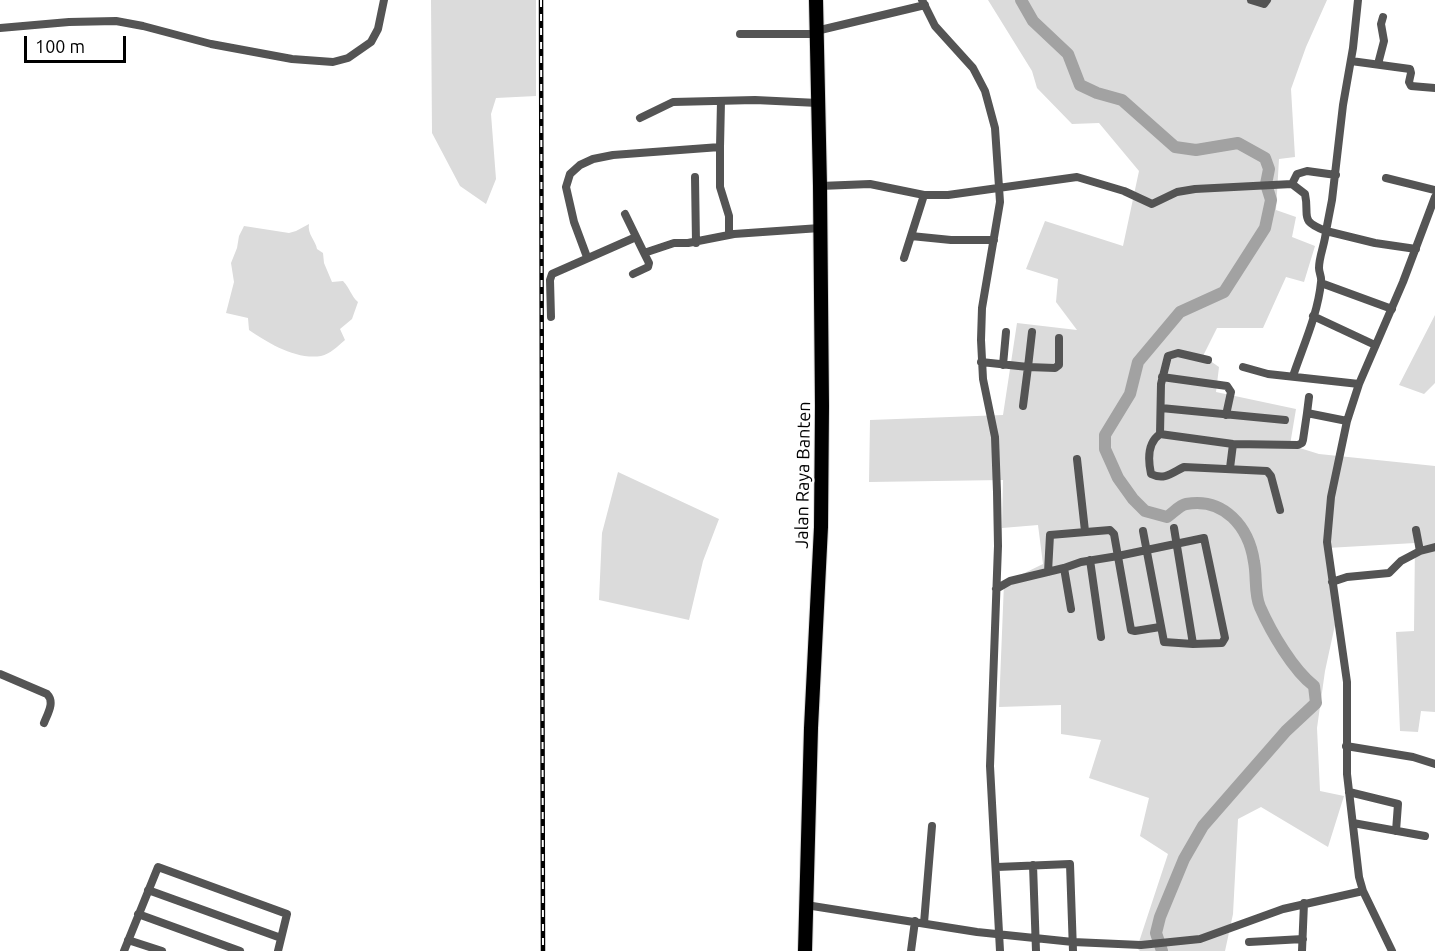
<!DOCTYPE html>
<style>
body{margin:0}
#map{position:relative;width:1435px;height:951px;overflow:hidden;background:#fff;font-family:Ubuntu,sans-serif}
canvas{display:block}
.scale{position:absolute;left:24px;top:36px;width:102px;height:27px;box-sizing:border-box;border:3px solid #000;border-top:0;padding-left:8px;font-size:18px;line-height:21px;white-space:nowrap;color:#000;-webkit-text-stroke:4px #fff;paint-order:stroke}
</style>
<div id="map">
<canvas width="1435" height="951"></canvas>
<div class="scale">100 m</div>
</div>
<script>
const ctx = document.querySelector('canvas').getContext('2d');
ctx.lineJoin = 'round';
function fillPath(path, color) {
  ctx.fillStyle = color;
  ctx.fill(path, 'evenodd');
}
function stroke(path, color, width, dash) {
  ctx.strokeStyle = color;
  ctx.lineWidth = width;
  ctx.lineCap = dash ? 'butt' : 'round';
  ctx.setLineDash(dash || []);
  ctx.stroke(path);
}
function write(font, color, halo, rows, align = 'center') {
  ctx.font = font + ' Ubuntu,sans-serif';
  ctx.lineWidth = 4.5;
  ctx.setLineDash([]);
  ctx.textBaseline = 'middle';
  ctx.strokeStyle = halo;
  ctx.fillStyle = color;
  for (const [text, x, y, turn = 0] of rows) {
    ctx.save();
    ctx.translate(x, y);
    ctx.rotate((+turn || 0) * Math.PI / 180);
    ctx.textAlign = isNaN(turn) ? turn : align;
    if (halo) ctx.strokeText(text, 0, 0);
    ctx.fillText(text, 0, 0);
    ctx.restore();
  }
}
const green = new Path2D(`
 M431 0H536V96L496 98 491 114 496 179 486 204 460 186 432 133Z
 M988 0H1327L1306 47 1291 89 1295 157 1279 159 1276 210 1296 217 1292 237 1315 246 1304 282 1286 277 1263 328H1217L1203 356 1219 367 1216 392 1296 409 1290 445 1319 454 1435 466V712L1421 711 1418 732 1400 731 1396 632 1414 631 1415 543 1327 548 1335 625 1325 671 1317 728 1320 791 1344 796 1328 847 1261 807 1238 819 1233 914 1225 951H1140L1137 948 1168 854 1140 836 1149 798 1089 778 1101 740 1061 734V705L999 707 1004 583 1043 564 1038 525 1002 528 1003 480 869 482 870 420 1003 415 1017 323 1077 330 1056 302 1058 279 1026 269 1045 221 1123 246 1139 171 1099 123 1072 124 1037 88 1032 71Z
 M309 224C307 234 316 241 317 249L323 253 324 263 332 282 343 281C350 288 351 296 358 302L352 319 340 329 345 340C338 346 330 354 321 356 296 360 268 343 249 330L248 318 226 313 234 282 231 263 237 248 239 236 244 226 289 233 296 231Z
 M1435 315V383L1424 394 1399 385Z
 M618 472 719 519 703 561 689 620 599 600 602 533Z`);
const river = new Path2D(`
 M1021 0 1033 21 1068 54 1080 85 1097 93 1122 100 1175 147 1196 150 1238 143 1265 158 1269 169 1266 184 1271 200 1265 228 1224 292 1180 312 1138 362 1130 394 1105 435V449L1118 478 1133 499 1145 511 1167 517C1173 513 1180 505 1186 504 1224 497 1249 527 1254 562 1257 576 1254 594 1260 607 1271 632 1293 670 1314 686L1316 703 1286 731 1203 826 1184 859 1160 917 1156 933 1162 951`);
const street = new Path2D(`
 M922 0 935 26 973 68 985 91 995 128 1000 202 982 308 981 340 983 379 995 437 997 492 998 546 990 766 1000 951
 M1251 0 1264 4 1267 0
 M1358 0 1353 48 1343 105 1332 200 1326 231 1375 243 1416 249
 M0 28 69 22 116 21 143 26 211 44 292 59 333 62 348 58 371 42 378 29 384 0
 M816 31 925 5
 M740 34H817
 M1351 61 1410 69 1411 73 1409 82 1411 86 1435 88
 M1378 64 1384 41 1381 24 1383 17
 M640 118 673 102 755 100 818 103
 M720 147V187L729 216V235
 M695 177 696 243
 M1386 178 1435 190
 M1292 184 1305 194C1310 217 1298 220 1326 231 1325 244 1319 256 1319 268 1319 273 1322 277 1321 282 1318 314 1303 346 1293 376
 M820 186 870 184 924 195H948L1077 177 1124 191 1152 204 1177 192 1195 189 1292 184 1297 174 1307 171 1336 175
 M625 214 644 253 674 243H688L734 234 820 228
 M911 236 951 240H994
 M587 257 574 222 566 187 570 174 580 165 593 159 613 155 720 147 721 101
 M904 258 924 195
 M633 274 648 267 649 263 644 253
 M1321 283 1392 309
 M1313 316 1375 345
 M551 317 550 280 552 274 636 237
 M1032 332 1028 367 1055 368 1059 365V338
 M1208 360 1178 353 1168 356 1161 384 1160 434C1147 443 1148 460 1151 474 1165 481 1173 472 1184 467L1267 471 1271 476 1280 510
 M981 362 1028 367 1023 406
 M1003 365 1006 332
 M1243 367 1268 374 1359 384
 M1162 377 1227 386 1231 392 1226 415
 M1161 408 1285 420
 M1307 413 1309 397
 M1160 434 1233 444 1298 445 1302 443 1303 440 1307 413 1347 421
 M1077 459 1085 531
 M1230 468 1233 444
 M1416 530 1420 551
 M1143 531 1164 642 1193 644 1174 528
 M1090 560 1101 637
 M1064 568 1071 609
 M1048 572 1050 535 1110 530 1114 534 1131 630 1135 631 1160 627
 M1332 582 1347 577 1389 573 1401 561 1420 551 1435 547
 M996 589 1010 581 1064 568 1081 562 1118 556 1204 538 1225 638 1222 643 1193 644
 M0 674 47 694C55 702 48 713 44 723
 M1346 746 1413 757 1435 764
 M1349 792 1398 804 1396 831
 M1353 823 1425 836
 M1033 865 1036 951
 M997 867 1070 864 1073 951
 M148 890 281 938
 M806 905 977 932 1073 942 1141 945 1200 939 1283 909 1363 891
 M138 914 240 951
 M924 923 932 826
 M128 940 162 951
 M1249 942 1303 939
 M124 951 158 867 287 914 278 951
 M911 951 915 921
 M1302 951 1304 903
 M1392 951 1363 891 1359 877 1347 774V682L1327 542 1331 497 1347 421 1359 384 1403 282 1435 197`);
const primary = new Path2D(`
 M805 951 811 728 821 527 822 406 820 186 816 0`);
const rail = new Path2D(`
 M541 0 543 951`);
const streetNames = [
 ["Jalan Raya Banten",803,475,-89]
];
fillPath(green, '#dbdbdb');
stroke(river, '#a2a2a2', 12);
stroke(primary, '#dbdbdb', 16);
stroke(street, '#545454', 8);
stroke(primary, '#000', 14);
stroke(rail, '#000', 4.5);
stroke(rail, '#fff', 2, [7]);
write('18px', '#000', '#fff', streetNames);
</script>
